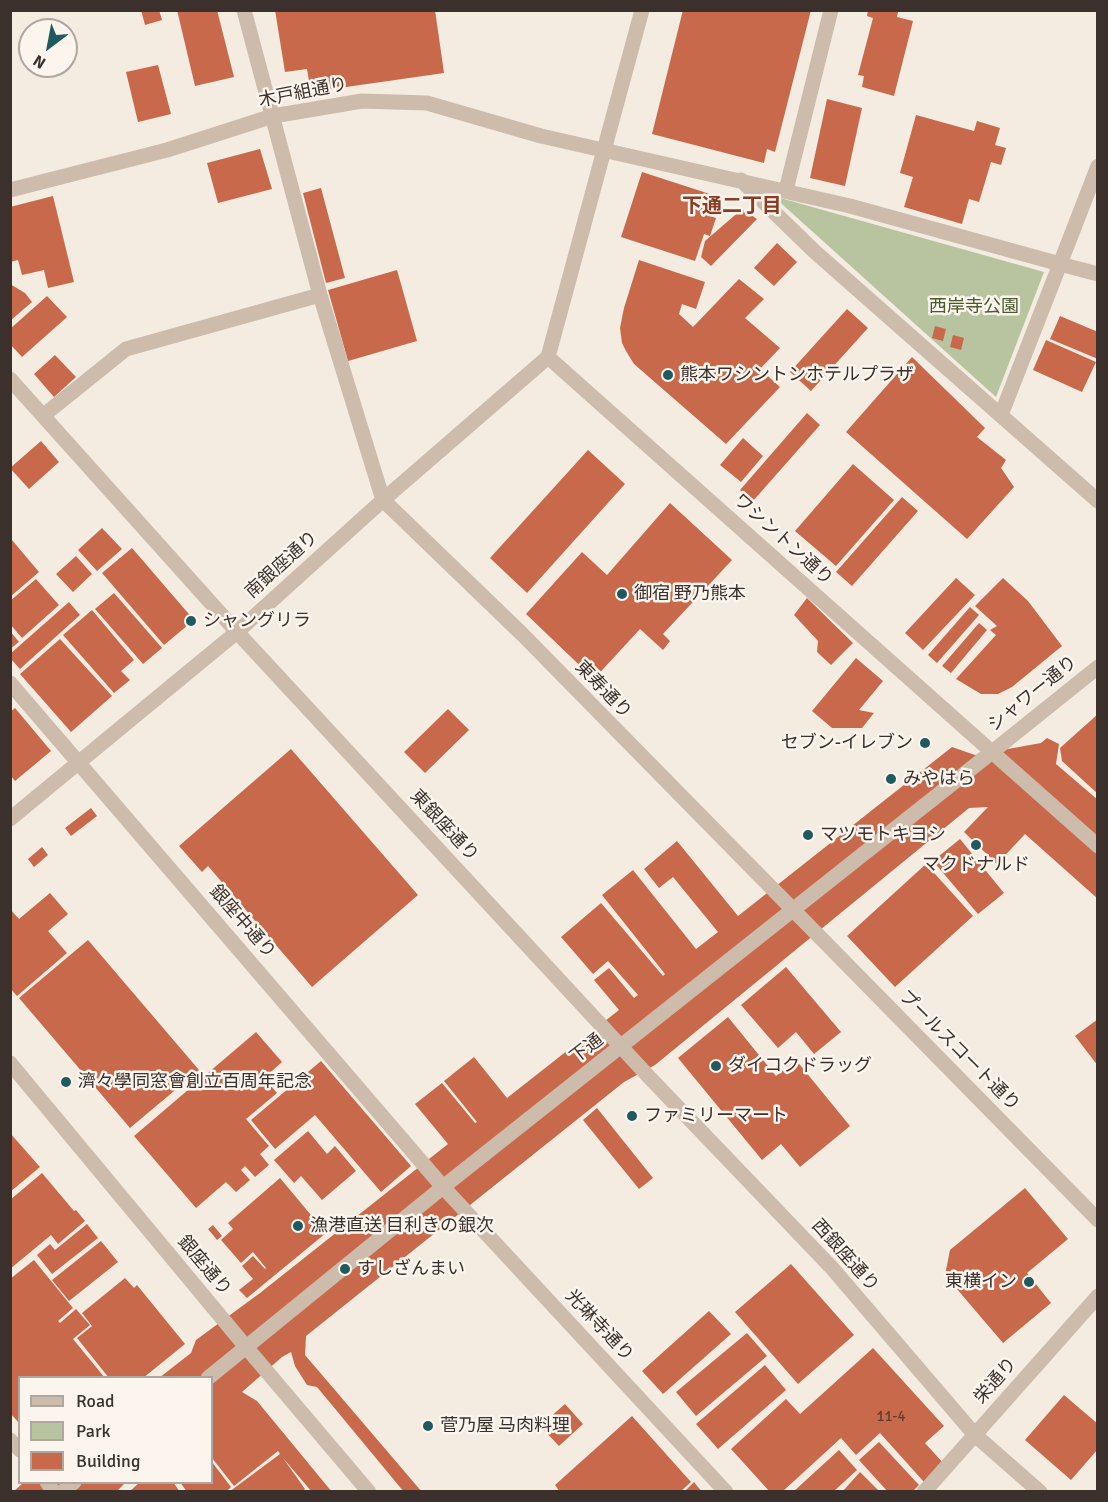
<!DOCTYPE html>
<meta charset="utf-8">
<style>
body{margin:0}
#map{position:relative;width:1108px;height:1502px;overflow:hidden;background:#f4ebe1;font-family:Signika,sans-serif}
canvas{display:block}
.frame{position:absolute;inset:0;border:12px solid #3b302b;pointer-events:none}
.legend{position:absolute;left:18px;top:1376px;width:195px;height:108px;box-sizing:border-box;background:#fbf5ee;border:2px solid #aea6a0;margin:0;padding:8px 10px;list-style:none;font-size:18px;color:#3b302b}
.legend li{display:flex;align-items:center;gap:12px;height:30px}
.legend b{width:30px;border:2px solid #aea6a0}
.north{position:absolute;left:18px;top:18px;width:60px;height:60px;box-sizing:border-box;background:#fbf5ee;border:2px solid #aea6a0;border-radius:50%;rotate:212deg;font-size:16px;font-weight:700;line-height:24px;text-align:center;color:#3b302b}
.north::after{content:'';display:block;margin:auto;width:21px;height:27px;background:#1f5a5e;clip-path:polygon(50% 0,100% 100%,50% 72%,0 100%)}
</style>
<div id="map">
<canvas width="1108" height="1502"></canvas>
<div class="frame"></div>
<ul class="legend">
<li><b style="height:8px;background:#cdbbac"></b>Road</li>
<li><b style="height:16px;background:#b8c4a0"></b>Park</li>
<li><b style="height:16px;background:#c8694b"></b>Building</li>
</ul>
<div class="north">N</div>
</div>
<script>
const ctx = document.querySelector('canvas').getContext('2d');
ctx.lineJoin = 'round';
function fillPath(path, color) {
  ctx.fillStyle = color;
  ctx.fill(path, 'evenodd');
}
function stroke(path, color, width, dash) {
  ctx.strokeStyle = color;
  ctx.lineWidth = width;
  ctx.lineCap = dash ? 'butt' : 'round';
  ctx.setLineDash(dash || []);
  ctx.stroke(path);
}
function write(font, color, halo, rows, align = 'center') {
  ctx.font = font + ' Signika,"Noto Sans JP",sans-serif';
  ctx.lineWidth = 5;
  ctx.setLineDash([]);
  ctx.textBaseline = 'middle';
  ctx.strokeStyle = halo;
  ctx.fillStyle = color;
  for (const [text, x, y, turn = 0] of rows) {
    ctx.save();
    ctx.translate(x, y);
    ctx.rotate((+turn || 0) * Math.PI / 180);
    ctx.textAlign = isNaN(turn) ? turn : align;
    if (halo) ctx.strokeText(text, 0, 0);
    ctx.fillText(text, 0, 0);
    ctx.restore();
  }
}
const green = new Path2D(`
 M773 196 1044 272 996 397Z`);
const building = new Path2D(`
 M141 10H159L162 20 145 25Z
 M177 10H217L234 77 195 86Z
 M275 10H435L444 73 311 92 307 69 285 72Z
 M683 10H811L775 152 767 149 764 163 652 134Z
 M868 10H892L898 12 897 17 913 21 894 96 862 87 864 76 858 75 873 18 867 16Z
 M158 65 171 114 138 122 126 72Z
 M827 99 862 108 845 186 810 178Z
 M916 115 974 131 977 121 1000 128 995 145 1006 148 1001 165 991 162 979 202 969 199 962 224 904 207 913 177 900 173Z
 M260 149 272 189 218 203 207 163Z
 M642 172 716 196 710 216 716 218 710 236 704 234 695 261 621 237Z
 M321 188 345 278 326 283 303 193Z
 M53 196 74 282 48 288 44 270 22 275 18 260 10 262V207Z
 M742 209 757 219 711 266 701 257 705 241Z
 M777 243 797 262 774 286 754 268Z
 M639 260 705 282 696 309 682 304 679 314 693 327 739 279 764 299 745 318 780 348 760 369 780 387 726 444 634 364 626 351 622 343 620 328 624 308Z
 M397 270 417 341 348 361 328 290Z
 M10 284 25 293 32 302 10 321Z
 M47 296 67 317 22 357 10 344V329Z
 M847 309 868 328 811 391 790 372Z
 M1060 316 1098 332V359L1050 339Z
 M935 326 946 329 943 341 932 338Z
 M953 335 964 338 961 350 950 347Z
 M1046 340 1096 362 1082 392 1033 370Z
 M55 355 76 377 54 397 34 374Z
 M912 357 985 428 977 437 1006 460 1001 468 1014 487 967 539 846 432Z
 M807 413 820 425 753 501 740 490Z
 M743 438 763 456 741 482 720 465Z
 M41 441 59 462 29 489 10 468Z
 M588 450 625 484 527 593 490 558Z
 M853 464 894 500 836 566 795 531Z
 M902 497 918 511 852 586 836 572Z
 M670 503 732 560 663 634 670 641 663 650 640 629 594 679 526 614 582 552 607 575Z
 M102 528 122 549 97 571 78 550Z
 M12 540 39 572 10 597V541Z
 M132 548 194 620 164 645 102 573Z
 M76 556 92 574 73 592 56 574Z
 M956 578 975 595 923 650 905 633Z
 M1003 578 1028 601 1062 646 1012 687 998 694H981L956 679 996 635 990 630 997 626 975 606Z
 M36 579 59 605 22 638 10 624V601Z
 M114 593 162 648 143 664 95 609Z
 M807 598 853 643 831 665 817 652 818 641 794 615Z
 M69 602 80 615 20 669 10 658V654Z
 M970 607 979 615 937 663 928 655Z
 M92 610 134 660 121 671 130 680 114 693 63 635Z
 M979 623 987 630 951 673 942 666Z
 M10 631 19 642 10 649Z
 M60 639 112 696 71 732 20 674Z
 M856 658 883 681 859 710 874 713 862 728H832L812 711Z
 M15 708 51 751 15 781 10 775V712Z
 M448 709 469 730 425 773 404 752Z
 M1098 714V794L1062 761 1060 748Z
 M1047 738 1059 744 1056 764 1098 800V899L1025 834 997 864 964 832 988 807 969 808 655 1065 624 1082 306 1336 305 1355 422 1492H404L317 1387 307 1385 295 1366 291 1352 282 1357 242 1392 257 1401 332 1492H312L283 1458 305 1489 302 1492H229L280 1454 278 1451 234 1486 212 1458V1378H159L191 1353 196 1340 260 1293 448 1144 415 1104 442 1083 475 1123 477 1122 444 1081 474 1057 507 1098 619 1010 594 980 609 968 634 998 638 995 608 961 593 974 561 937 601 903 663 976 665 974 602 895 633 870 696 949 718 932 673 877 659 888 644 869 677 841 738 916 952 747 975 755 1041 743Z
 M291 749 418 895 312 987 208 866 202 872 179 846Z
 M91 808 97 816 71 836 65 828Z
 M960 839 1004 893 978 914 933 861Z
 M42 847 48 855 34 867 28 859Z
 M926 864 973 916 895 987 847 936Z
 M50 893 68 914 48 931 67 953 17 996 10 988V909L19 919Z
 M88 940 199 1070 130 1128 19 998Z
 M786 967 841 1032 814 1054 796 1032 778 1048 741 1005Z
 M728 1017 776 1076 796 1060 850 1126 800 1167 781 1144 762 1160 678 1058Z
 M1098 1019V1066L1075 1036Z
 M256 1032 282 1062 264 1078 277 1093 246 1119 269 1146 260 1154 269 1165 255 1177 245 1166 241 1170 250 1180 236 1192 226 1182 196 1208 134 1136Z
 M321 1061 411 1166 381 1192 315 1115 275 1149 251 1120Z
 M597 1108 653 1178 639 1189 583 1120Z
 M308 1131 327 1154 335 1146 356 1171 322 1200 301 1176 294 1183 274 1160Z
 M10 1133 40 1167 10 1192Z
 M42 1173 74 1211 76 1210 85 1221 58 1244 51 1235 10 1269V1200Z
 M280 1178 326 1233 247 1298 239 1290 253 1279 242 1266 253 1256 265 1269 266 1268 253 1252 241 1263 221 1240 233 1229 228 1223Z
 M1025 1188 1068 1239 1027 1273 1051 1303 1003 1343 945 1275 950 1250Z
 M87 1224 98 1238 52 1274 37 1255 50 1244 55 1250Z
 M213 1225 222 1236 217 1240 208 1229Z
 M101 1241 118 1262 69 1301 52 1280Z
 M34 1260 73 1308 58 1321 60 1323 76 1309 90 1325 73 1339 105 1378H20V1424L10 1413V1279Z
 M791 1264 854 1335 798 1384 735 1312Z
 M125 1278 134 1288 137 1285 185 1344 143 1378H109L77 1338 92 1326 82 1313Z
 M709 1311 731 1334 663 1394 642 1371Z
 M747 1333 767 1356 696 1416 676 1392Z
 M873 1348 944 1426 925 1443 944 1464 924 1482 880 1433 856 1455 841 1438 782 1492H770L731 1449 786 1399 800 1414Z
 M765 1365 786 1390 718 1449 696 1424Z
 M1064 1395 1098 1424V1449L1071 1480 1025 1440Z
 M565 1404 583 1424 559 1446 540 1426Z
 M632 1416 691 1482 680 1492H560L555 1485Z
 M879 1442 919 1485 912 1492H888L859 1460Z
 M839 1450 857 1470 833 1492H793Z
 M212 1462 231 1487 226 1492H187L180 1482H212Z
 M860 1472 880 1492H842Z
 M24 1482H126L116 1492H13Z
 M140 1482H173L180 1492H129Z
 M694 1482 702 1492H684Z`);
const pedestrian = new Path2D(`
 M208 1378 443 1187 992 752 1098 846
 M62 1492 74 1482`);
const minor = new Path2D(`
 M244 10 320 295 383 500 523 635 1098 1220
 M741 180 814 251 1098 501
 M10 190 167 150 273 116 362 101 427 103 541 136 850 206 1060 264 1098 166
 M786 190 831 10
 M548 357 992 752 1098 667
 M548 357 642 10
 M10 379 237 632 650 1078 832 1268 975 1435 1040 1492
 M44 415 126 349 320 295
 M1001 415 1060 264 1098 274
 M10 683 443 1187 726 1492
 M10 819 237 632 383 500 548 357
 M10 1440 20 1450
 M47 1482 54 1492
 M924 1492 1098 1296`);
const tertiary = new Path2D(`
 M10 1063 246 1347 369 1492`);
const markers = [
 [668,375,6,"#1f5a5e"],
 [622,594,6,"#1f5a5e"],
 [191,621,6,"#1f5a5e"],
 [925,743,6,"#1f5a5e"],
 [891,779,6,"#1f5a5e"],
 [808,835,6,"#1f5a5e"],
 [976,845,6,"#1f5a5e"],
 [716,1066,6,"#1f5a5e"],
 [66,1082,6,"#1f5a5e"],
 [632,1116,6,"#1f5a5e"],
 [298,1226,6,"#1f5a5e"],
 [345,1269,6,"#1f5a5e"],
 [1029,1282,6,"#1f5a5e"],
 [428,1426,6,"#1f5a5e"]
];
const numberNames = [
 ["11-4",891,1417]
];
const streetNames = [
 ["木戸組通り",303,93,-11],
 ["ワシントン通り",783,540,42],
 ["南銀座通り",282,565,-42],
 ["東寿通り",603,690,46],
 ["シャワー通り",1033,694,-39],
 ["東銀座通り",444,826,47],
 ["銀座中通り",242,922,49],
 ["下通",587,1049,-38],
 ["プールスコート通り",959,1051,45],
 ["西銀座通り",845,1256,48],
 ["銀座通り",204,1266,50],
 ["光琳寺通り",599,1326,47],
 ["栄通り",996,1381,-49]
];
const parkNames = [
 ["西岸寺公園",974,307]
];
const poiNames = [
 ["熊本ワシントンホテルプラザ",680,375],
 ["御宿 野乃熊本",634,594],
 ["シャングリラ",203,621],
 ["セブン-イレブン",913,743,"right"],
 ["みやはら",903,779],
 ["マツモトキヨシ",820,835],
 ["マクドナルド",976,865,"center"],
 ["ダイコクドラッグ",728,1066],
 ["濟々學同窓會創立百周年記念",78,1082],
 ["ファミリーマート",644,1116],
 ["漁港直送 目利きの銀次",310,1226],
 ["すしざんまい",357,1269],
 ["東横イン",1017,1282,"right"],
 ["菅乃屋 马肉料理",440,1426]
];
const neighbourhoodNames = [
 ["下通二丁目",732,207]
];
fillPath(green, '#b8c4a0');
fillPath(building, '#c8694b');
stroke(pedestrian, '#cdbbac', 15);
stroke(minor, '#cdbbac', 15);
stroke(tertiary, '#cdbbac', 15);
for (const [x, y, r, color] of markers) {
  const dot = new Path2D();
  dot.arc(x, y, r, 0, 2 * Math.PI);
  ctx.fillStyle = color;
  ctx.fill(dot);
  stroke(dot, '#fbf5ee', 2);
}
write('15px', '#5e3e33', null, numberNames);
write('18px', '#3b302b', '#fbf5ee', streetNames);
write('18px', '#4a5a2e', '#fbf5ee', parkNames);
write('18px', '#3b302b', '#fbf5ee', poiNames, 'left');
write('bold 20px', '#8c3b22', '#fbf5ee', neighbourhoodNames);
</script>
